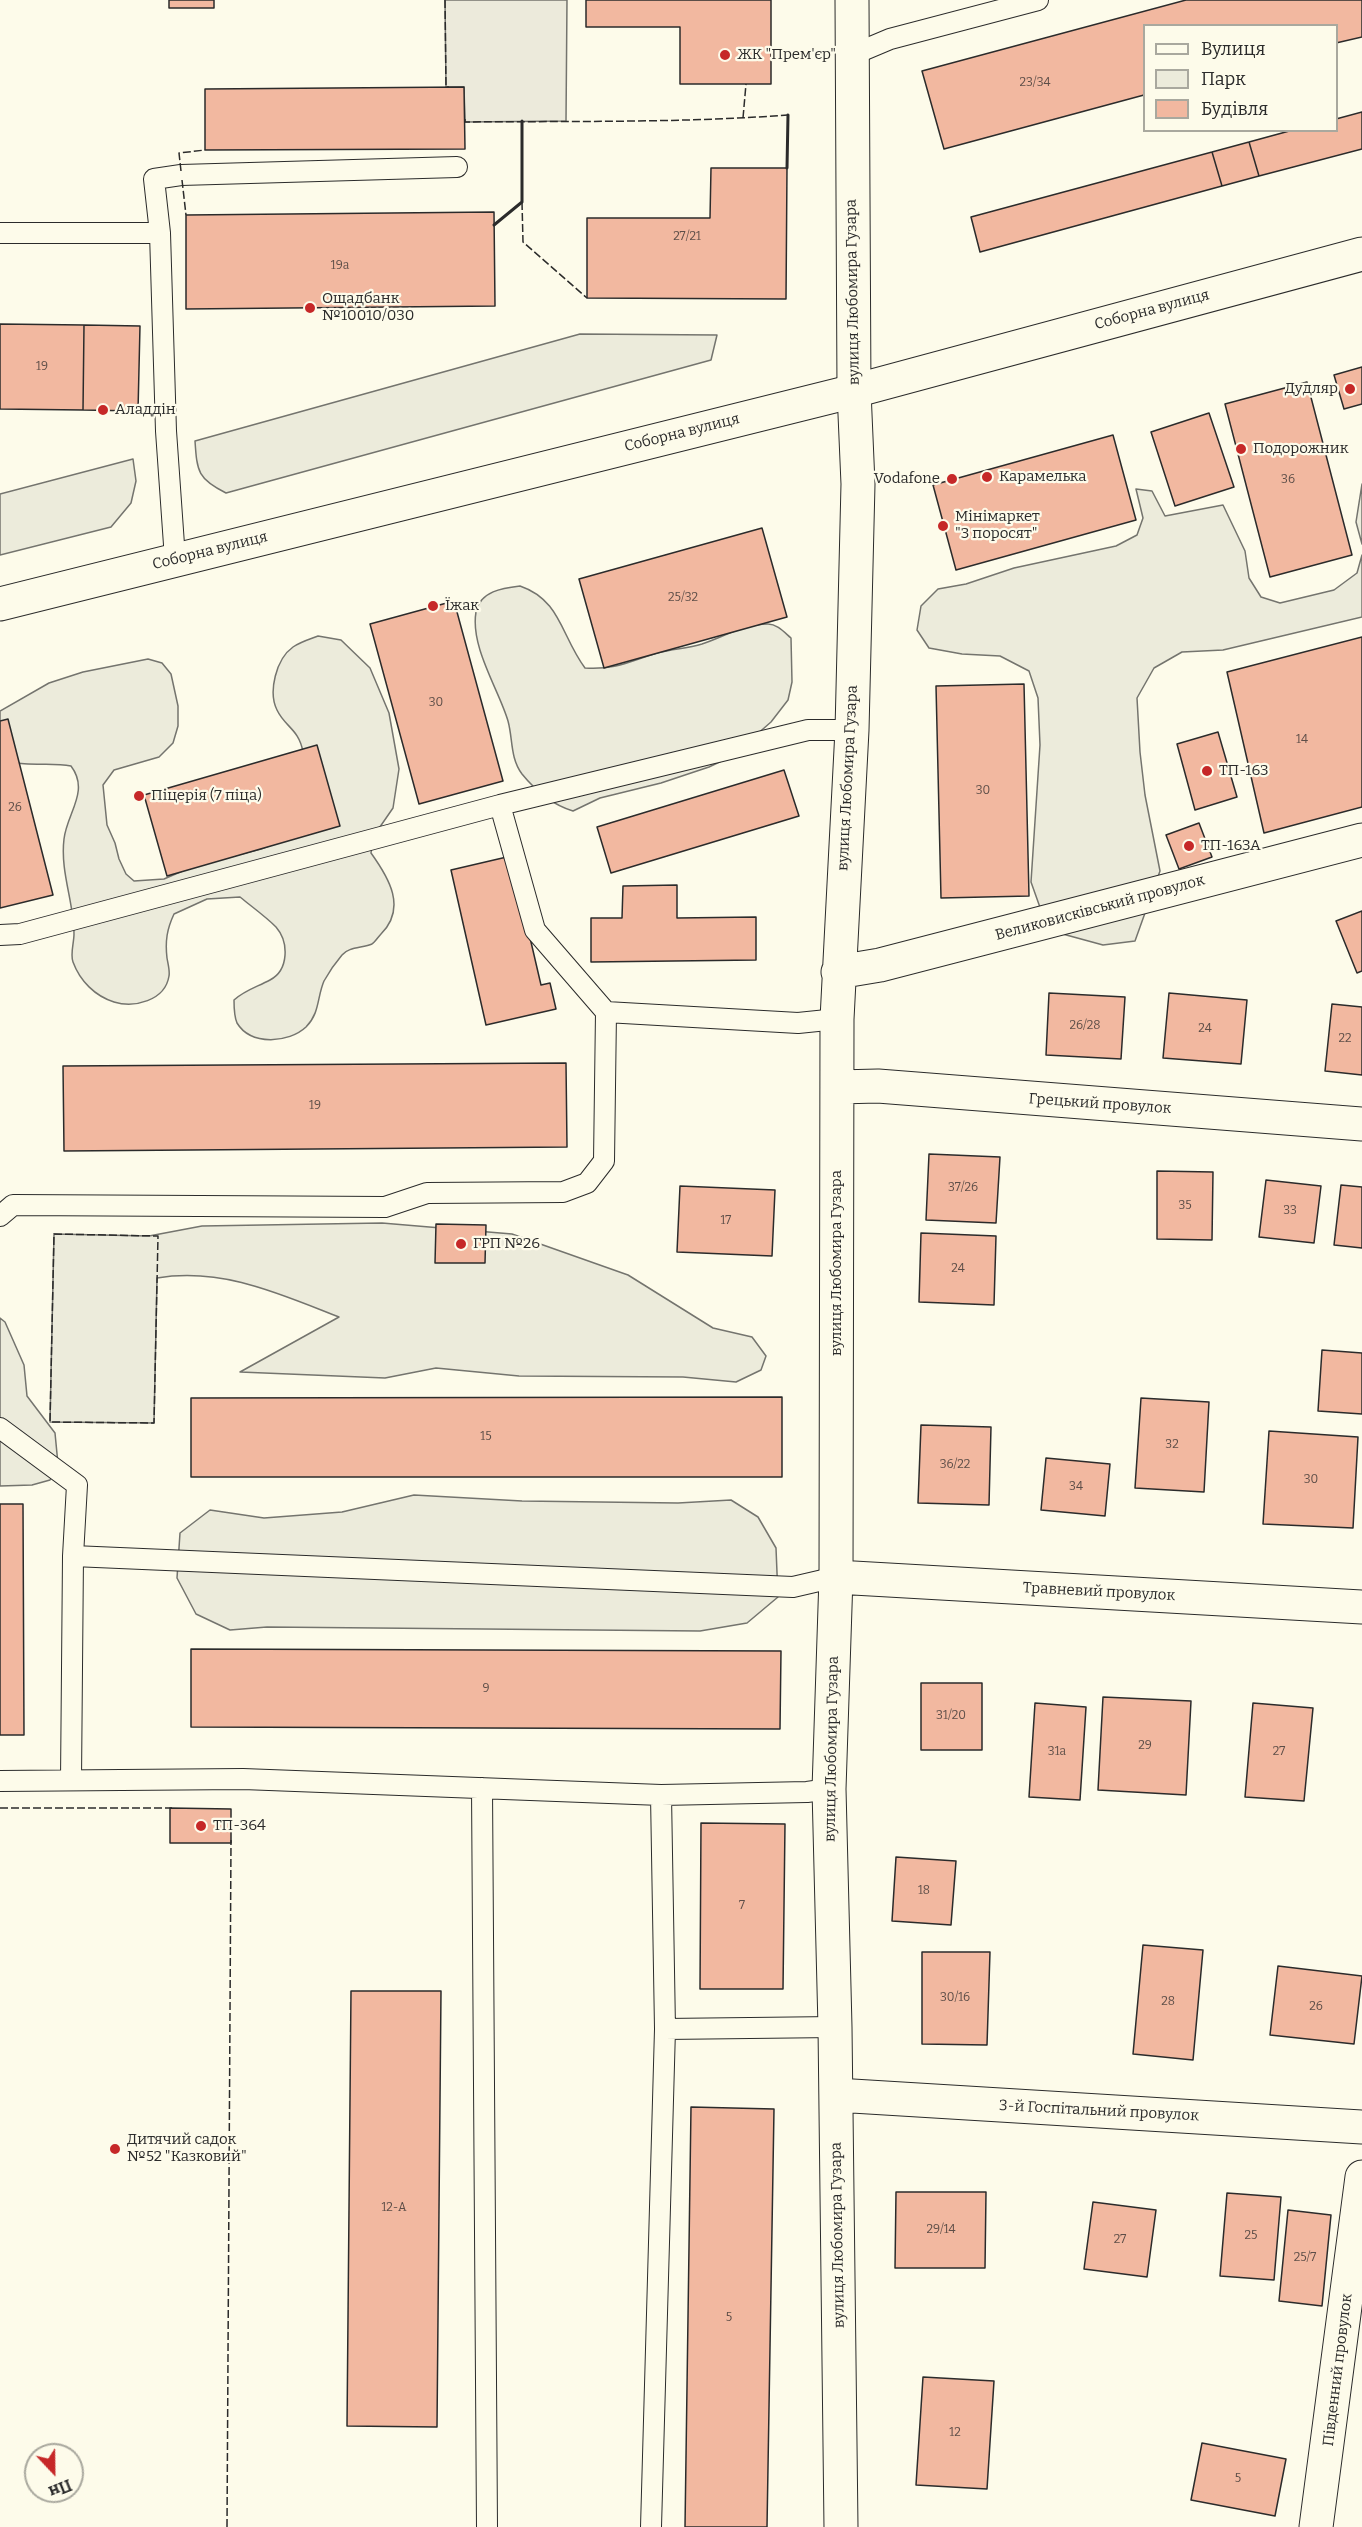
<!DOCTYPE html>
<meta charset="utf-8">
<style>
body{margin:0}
#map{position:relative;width:1362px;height:2527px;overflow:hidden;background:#fdfbea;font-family:Bitter,serif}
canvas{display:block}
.legend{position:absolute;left:1143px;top:24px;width:195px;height:108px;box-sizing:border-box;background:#fdfbea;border:2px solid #a9a89e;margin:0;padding:8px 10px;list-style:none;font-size:18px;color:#2b2b2b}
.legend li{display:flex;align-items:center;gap:12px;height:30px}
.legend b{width:30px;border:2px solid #a9a89e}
.north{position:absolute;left:24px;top:2443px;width:60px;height:60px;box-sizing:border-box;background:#fdfbea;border:2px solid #a9a89e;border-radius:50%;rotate:158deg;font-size:16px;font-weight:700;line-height:24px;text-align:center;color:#2b2b2b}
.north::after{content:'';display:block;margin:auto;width:21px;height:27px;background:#c62828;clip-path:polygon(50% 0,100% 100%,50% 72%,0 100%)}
</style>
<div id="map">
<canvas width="1362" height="2527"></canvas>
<ul class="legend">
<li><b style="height:8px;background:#fdfbea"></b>Вулиця</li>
<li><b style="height:16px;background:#ecebdb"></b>Парк</li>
<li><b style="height:16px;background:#f2b8a0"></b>Будівля</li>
</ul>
<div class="north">Пн</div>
</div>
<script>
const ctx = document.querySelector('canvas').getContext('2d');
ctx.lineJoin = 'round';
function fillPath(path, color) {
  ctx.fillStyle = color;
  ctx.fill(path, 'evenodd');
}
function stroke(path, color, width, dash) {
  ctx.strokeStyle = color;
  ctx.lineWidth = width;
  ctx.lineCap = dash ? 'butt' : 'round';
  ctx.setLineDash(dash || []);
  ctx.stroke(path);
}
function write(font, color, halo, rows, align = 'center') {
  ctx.font = font + ' Bitter,serif';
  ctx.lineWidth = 4.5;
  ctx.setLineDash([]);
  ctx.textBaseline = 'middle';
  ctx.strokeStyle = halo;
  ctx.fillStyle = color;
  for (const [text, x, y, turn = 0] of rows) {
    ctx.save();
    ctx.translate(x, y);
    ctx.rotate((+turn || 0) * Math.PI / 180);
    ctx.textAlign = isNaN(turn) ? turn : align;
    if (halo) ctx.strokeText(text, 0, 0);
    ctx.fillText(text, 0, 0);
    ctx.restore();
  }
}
const green = new Path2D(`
 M580 334 717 335 711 360 226 493C198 479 197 472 195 441Z
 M133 459 136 481 131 503 111 527 0 555V494Z
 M1362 484V544L1356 522Z
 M1136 489 1152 491 1165 516 1223 505 1245 551 1249 578 1261 597 1280 603 1334 590 1357 573 1362 555V617L1223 650 1182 652 1154 668 1137 698 1140 752 1145 795 1160 871 1135 941 1103 945 1059 933 1042 913 1031 882 1040 745 1038 698 1029 671 1000 656 962 654 929 648 917 630 921 606 938 589 966 584 1014 568 1116 546 1137 535 1143 518Z
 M520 586C561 600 561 636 585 668 619 670 631 660 661 652 674 649 689 648 702 644 723 637 744 624 768 624 777 624 784 632 791 638L792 682 788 700 771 722 732 756 709 767 661 783 600 798 573 811C553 805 535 790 522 774 510 758 513 739 508 721 499 690 470 647 476 612 480 591 503 588 520 586Z
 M318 636 341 640 370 668 389 713 399 769 393 808 373 837 371 853C389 878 407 908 381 934 378 937 375 942 372 944 363 948 348 947 342 955 336 962 329 972 324 981 317 997 320 1013 306 1027 289 1043 251 1046 237 1023 234 1016 234 1007 234 1000 245 990 257 987 270 980 289 970 289 942 276 927 265 916 252 907 240 897L207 899 174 914C167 929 165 941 167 958 168 964 170 971 169 976 165 1001 134 1008 114 1002 95 996 80 981 73 962 70 954 74 943 74 934 74 902 60 872 64 839 67 813 90 791 71 766 47 761 24 769 0 758V711L49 683 83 672 148 659 162 663 171 674 178 706V726L173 743 159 757 114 770 103 785 107 825 115 843 119 859 126 874 134 881 164 879 194 866 261 849 309 831C307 805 308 777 303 752 299 729 285 727 277 710 268 692 276 659 293 647 300 642 310 639 318 636Z
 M382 1223 512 1234 628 1275 713 1328 752 1337 766 1356 761 1370 736 1382 683 1377 519 1376 436 1368 385 1378 240 1372 339 1317C280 1294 222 1267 157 1278L154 1423 50 1422 54 1234 149 1236 202 1226Z
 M0 1318 5 1322 24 1365 27 1396 55 1433 58 1464 50 1480 32 1485 0 1486Z
 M414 1495 522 1501 678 1503 731 1500 758 1517 776 1548 778 1597 747 1623 700 1631 267 1627 230 1630 196 1614 177 1578 180 1533 210 1510 264 1518 342 1512Z`);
const parking = new Path2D(`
 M445 0H567L566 121 465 122 464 87H446Z`);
const building = new Path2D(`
 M169 0H214V8H169Z
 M586 0H771V84H680V27H586Z
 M1186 0H1362V37L1336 43V26H1144V95L944 149 922 71Z
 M464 87 465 149 205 150V89Z
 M1362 112V149L1259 176 1249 142 1293 130H1336V119Z
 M1249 142 1259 176 1222 186 1212 152Z
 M1212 152 1222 186 980 252 971 217Z
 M711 168H787L786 299 587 298V218H710Z
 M494 212 495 306 186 309V215Z
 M0 324 84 325 83 410 0 409Z
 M84 325 140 326 138 411 83 410Z
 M1362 367V404L1344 409 1334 375Z
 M1307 382 1352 555 1270 577 1225 404Z
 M1209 413 1234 487 1175 506 1151 432Z
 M1113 435 1136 520 956 570 933 485Z
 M762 528 787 617 604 668 579 579Z
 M454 601 503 781 419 804 370 624Z
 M1362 637V807L1264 833 1227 672Z
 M1024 684 1029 896 941 898 936 686Z
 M8 719 53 895 0 908V721Z
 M1218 732 1237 797 1195 810 1177 744Z
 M317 745 340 826 167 876 144 795Z
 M784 770 799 816 611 873 597 827Z
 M1199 823 1212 857 1179 869 1166 835Z
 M511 856 541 985 550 983 556 1009 486 1025 451 870Z
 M677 885V918L756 917V960L591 962V918H622L623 886Z
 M1362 911V971L1357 973 1336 921Z
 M1049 993 1125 997 1121 1059 1046 1055Z
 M1169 993 1247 1000 1241 1064 1163 1058Z
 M1332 1004 1362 1007V1075L1325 1071Z
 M566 1063 567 1147 64 1151 63 1066Z
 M929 1154 1000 1157 996 1223 926 1220Z
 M1157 1171 1213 1172 1212 1240 1157 1239Z
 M1266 1180 1321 1186 1314 1243 1259 1237Z
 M1341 1185 1362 1187V1248L1334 1245Z
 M680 1186 775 1190 772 1256 677 1252Z
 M436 1224 486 1225 485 1263H435Z
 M921 1233 996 1236 994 1305 919 1302Z
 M1322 1350 1362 1353V1414L1318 1411Z
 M782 1397V1477H191V1398Z
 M1141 1398 1209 1402 1204 1492 1135 1488Z
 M921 1425 991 1427 989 1505 918 1503Z
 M1269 1431 1358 1437 1353 1528 1263 1524Z
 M1046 1458 1110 1464 1105 1516 1041 1510Z
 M0 1504H23L24 1735H0Z
 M191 1649 781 1651 780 1729 191 1727Z
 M921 1683H982V1750H921Z
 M1103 1697 1191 1701 1186 1795 1098 1790Z
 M1035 1703 1086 1707 1080 1800 1029 1797Z
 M1253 1703 1313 1708 1304 1801 1245 1797Z
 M170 1808 231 1809V1843H170Z
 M701 1823 785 1824 783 1989H700Z
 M896 1857 956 1861 951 1925 892 1921Z
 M1143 1945 1203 1950 1193 2060 1133 2054Z
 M922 1952H990L987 2045 922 2044Z
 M1278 1966 1362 1976 1354 2044 1270 2035Z
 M351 1991H441L437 2427 347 2426Z
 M691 2107 774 2109 767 2527H685Z
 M896 2192H986L985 2268H895Z
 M1227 2193 1281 2197 1274 2280 1220 2276Z
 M1093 2202 1156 2210 1147 2277 1084 2269Z
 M1288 2210 1331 2215 1322 2306 1279 2301Z
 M923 2377 994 2381 987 2489 916 2485Z
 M1202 2443 1286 2459 1275 2516 1191 2500Z`);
const lane = new Path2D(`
 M852 55 890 39 1038 0
 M0 233H160L166 431 175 559
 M160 233 154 179 181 175 457 167
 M500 805 535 930 606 1012
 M0 935 20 934 500 805 808 730H852
 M0 1216 13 1205 385 1207 427 1193 563 1192 587 1183 604 1161 606 1012 798 1023 837 1019
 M0 1428 77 1485 73 1556 793 1587 836 1577
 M71 1780 73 1556
 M0 1781 243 1779 661 1795 807 1792 829 1789
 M482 1788 487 2527
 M665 2029 835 2027
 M651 2527 665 2029 661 1795`);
const street = new Path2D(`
 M838 972 880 965 1362 840
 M838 1087 878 1086 1362 1124
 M836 1577 1362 1607
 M836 2095 1362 2127
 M841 2527 835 2027 829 1789 836 1577 837 1019 852 730 858 484 854 391
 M1316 2527 1362 2177`);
const secondary = new Path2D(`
 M852 0 854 391`);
const primary = new Path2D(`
 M0 604 854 391 1362 254`);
const fence = new Path2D(`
 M445 0 446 87H449
 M743 118 746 84
 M465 119V122C572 121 681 123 788 115
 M181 171 179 153 205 150
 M182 180 186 215
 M522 202 523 242 587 298
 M54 1234 158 1236 154 1423 50 1422Z
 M0 1808H172
 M227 2527 231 1840`);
const wall = new Path2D(`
 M787 168 788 115
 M494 225 522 202V121`);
const markers = [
 [725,55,6,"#c62828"],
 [310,308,6,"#c62828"],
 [1350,389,6,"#c62828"],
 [103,410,6,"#c62828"],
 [1241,449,6,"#c62828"],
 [987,477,6,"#c62828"],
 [952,479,6,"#c62828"],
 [943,526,6,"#c62828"],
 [433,606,6,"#c62828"],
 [1207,771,6,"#c62828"],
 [139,796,6,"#c62828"],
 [1189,846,6,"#c62828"],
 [461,1244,6,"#c62828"],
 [201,1826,6,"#c62828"],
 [115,2149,6,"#c62828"]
];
const numberNames = [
 ["23/34",1035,83],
 ["27/21",687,237],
 ["19а",340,266],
 ["19",42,367],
 ["36",1288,480],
 ["25/32",683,598],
 ["30",436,703],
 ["14",1302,740],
 ["30",983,791],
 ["26",15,808],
 ["26/28",1085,1026],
 ["24",1205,1029],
 ["22",1345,1039],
 ["19",315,1106],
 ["37/26",963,1188],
 ["35",1185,1206],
 ["33",1290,1211],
 ["17",726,1221],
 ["24",958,1269],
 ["15",486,1437],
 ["32",1172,1445],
 ["36/22",955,1465],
 ["30",1311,1480],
 ["34",1076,1487],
 ["9",486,1689],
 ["31/20",951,1716],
 ["29",1145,1746],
 ["31а",1057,1752],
 ["27",1279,1752],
 ["18",924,1891],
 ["7",742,1906],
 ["30/16",955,1998],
 ["28",1168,2002],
 ["26",1316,2007],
 ["12-А",394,2208],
 ["29/14",941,2230],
 ["25",1251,2236],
 ["27",1120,2240],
 ["25/7",1305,2258],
 ["5",729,2318],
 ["12",955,2433],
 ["5",1238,2479]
];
const poiNames = [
 ["ЖК \"Прем'єр\"",737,55],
 ["Ощадбанк",322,299],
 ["№10010/030",322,316],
 ["Дудляр",1338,389,"right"],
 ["Аладдін",115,410],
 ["Подорожник",1253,449],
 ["Карамелька",999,477],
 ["Vodafone",940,479,"right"],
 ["Мінімаркет",955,517],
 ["\"3 поросят\"",955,534],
 ["Їжак",445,606],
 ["ТП-163",1219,771],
 ["Піцерія (7 піца)",151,796],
 ["ТП-163А",1201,846],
 ["ГРП №26",473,1244],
 ["ТП-364",213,1826],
 ["Дитячий садок",127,2140],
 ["№52 \"Казковий\"",127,2157]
];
const streetNames = [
 ["вулиця Любомира Гузара",853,292,-91],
 ["Соборна вулиця",1152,310,-15],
 ["Соборна вулиця",682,433,-14],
 ["Соборна вулиця",210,551,-14],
 ["вулиця Любомира Гузара",848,778,-87],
 ["Великовисківський провулок",1100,908,-15],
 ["Грецький провулок",1100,1104,4],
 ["вулиця Любомира Гузара",837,1263,-90],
 ["Травневий провулок",1099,1592,3],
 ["вулиця Любомира Гузара",832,1749,-89],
 ["3-й Госпітальний провулок",1099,2111,3],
 ["вулиця Любомира Гузара",838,2235,-91],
 ["Південний провулок",1338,2370,-83]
];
fillPath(green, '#ecebdb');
stroke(green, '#74746e', 1.5);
fillPath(parking, '#eceadb');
stroke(parking, '#74746e', 1.5);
fillPath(building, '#f2b8a0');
stroke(building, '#2b2b2b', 1.5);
stroke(lane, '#2b2b2b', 22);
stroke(street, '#2b2b2b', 35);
stroke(secondary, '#2b2b2b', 35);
stroke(primary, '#2b2b2b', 35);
stroke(lane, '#fdfbea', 20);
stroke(street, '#fdfbea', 33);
stroke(secondary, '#fdfbea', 33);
stroke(primary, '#fdfbea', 33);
stroke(fence, '#2b2b2b', 1.5, [8, 3]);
stroke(wall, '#2b2b2b', 3);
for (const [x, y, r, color] of markers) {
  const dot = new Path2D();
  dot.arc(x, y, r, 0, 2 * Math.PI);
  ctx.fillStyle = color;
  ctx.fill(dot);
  stroke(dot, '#fdfbea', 2);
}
write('12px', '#5d4e48', null, numberNames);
write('15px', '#2b2b2b', '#fdfbea', poiNames, 'left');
write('15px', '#2b2b2b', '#fdfbea', streetNames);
</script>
